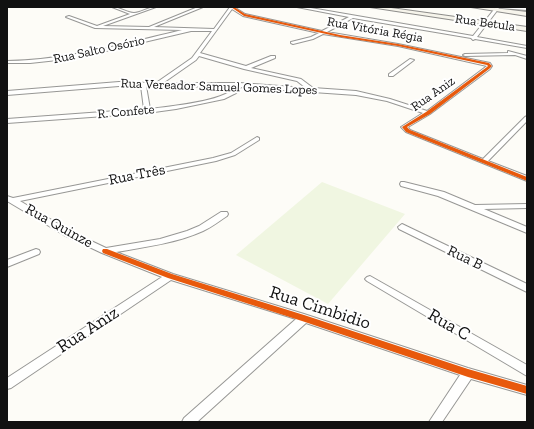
<!DOCTYPE html>
<meta charset="utf-8">
<style>
body{margin:0}
#map{position:relative;width:534px;height:429px;overflow:hidden;background:#fdfcf7;font-family:"Zilla Slab",serif}
canvas{display:block}
.frame{position:absolute;inset:0;border:8px solid #111;pointer-events:none}
</style>
<div id="map">
<canvas width="534" height="429"></canvas>
<div class="frame"></div>
</div>
<script>
const ctx = document.querySelector('canvas').getContext('2d');
ctx.lineJoin = 'round';
function fillPath(path, color) {
  ctx.fillStyle = color;
  ctx.fill(path, 'evenodd');
}
function stroke(path, color, width, dash) {
  ctx.strokeStyle = color;
  ctx.lineWidth = width;
  ctx.lineCap = dash ? 'butt' : 'round';
  ctx.setLineDash(dash || []);
  ctx.stroke(path);
}
function write(font, color, halo, rows, align = 'center') {
  ctx.font = font + ' "Zilla Slab",serif';
  ctx.lineWidth = 4;
  ctx.setLineDash([]);
  ctx.textBaseline = 'middle';
  ctx.strokeStyle = halo;
  ctx.fillStyle = color;
  for (const [text, x, y, turn = 0] of rows) {
    ctx.save();
    ctx.translate(x, y);
    ctx.rotate((+turn || 0) * Math.PI / 180);
    ctx.textAlign = isNaN(turn) ? turn : align;
    if (halo) ctx.strokeText(text, 0, 0);
    ctx.fillText(text, 0, 0);
    ctx.restore();
  }
}
const pitch = new Path2D(`
 M322 182 405 214 328 304 236 255Z`);
const street = new Path2D(`
 M112 7C120 7 127 13 134 13 141 13 148 7 156 7L103 26 149 27 198 7H203L154 27 214 29 230 7H234L245 14 322 31 349 17 297 7H305L473 36 496 7 527 8V10L499 8 477 37 527 46V48L475 39 473 40 471 38 353 18 327 32 398 44 490 63 492 66 490 69 430 114 408 127 410 130 483 159 525 117 527 116V121L488 161 527 176V181L406 132 401 127 423 113 387 101 356 95 241 87 236 93 224 99 176 109 147 113 7 123V119L144 109 141 86H119L7 95V91L119 82 156 83 192 58 212 31H191L76 58 30 63H7V61C67 60 124 44 182 30L95 28 66 17 69 16 97 26 130 14ZM232 9 243 16 319 33 311 37 291 42V43L293 44 313 39 323 34 398 46 487 66 427 111 390 99 356 91 313 88 301 79 251 68 275 58V56H271L246 66 200 53ZM199 56 244 69 297 81 306 88 240 83H163L196 60ZM146 86 236 87C223 102 170 106 150 109Z
 M508 51 527 56V59L515 55 465 56 463 55 465 54 508 53Z
 M410 59 414 60 393 76H389V74Z
 M257 137 259 138V140L235 155 216 161 20 201 70 231 106 248 160 239 187 231 199 226 221 212H227L228 214 227 216C219 221 212 227 203 231 176 243 146 247 116 252L173 274 304 314 468 368 527 385V395L471 379 442 422H429L460 375 306 323 197 422H182L184 418 296 319 171 280 11 388 7 389V378L162 277 102 253 64 235 7 201V196L13 198 213 158 231 153Z
 M401 182H404L444 192 475 205 527 204V208L484 209 527 227V233L438 196 401 186 400 184Z
 M402 224 527 284V292L399 229 398 227Z
 M36 249 39 250 40 252 39 254 7 267V260Z
 M370 276 527 365V376L367 281 365 279 367 277Z`);
const secondary = new Path2D(`
 M370 7H384L527 27V31Z
 M471 7H486L527 12V16Z`);
const cycleway = new Path2D(`
 M231 7H234L245 14 340 35 398 44 489 63 492 66 489 69 430 114 407 127 410 130 527 177V181L406 132 402 127 426 112 487 67 488 66 487 65 398 46 340 37 244 16Z
 M103 249H107L172 274 304 315 468 369 527 386V394L468 377 302 321 168 278 103 253 102 251Z`);
const farStreetnames = [
 ["Rua Betula",485,23,8],
 ["Rua Vitória Régia",375,30,10],
 ["Rua Salto Osório",99,50,-12],
 ["Rua Vereador Samuel Gomes Lopes",219,87,2],
 ["Rua Aniz",433,94,-35],
 ["R. Confete",126,112,-5]
];
const streetNames = [
 ["Rua Três",137,175,-11],
 ["Rua Quinze",59,226,29],
 ["Rua B",465,258,26]
];
const nearStreetnames = [
 ["Rua Cimbidio",320,308,18],
 ["Rua C",449,325,30],
 ["Rua Aniz",88,330,-33]
];
fillPath(pitch, '#f0f6e1');
stroke(street, '#979795', 2);
stroke(secondary, '#8e8d8b', 2);
fillPath(street, '#fffffe');
fillPath(secondary, '#f6f4eb');
fillPath(cycleway, '#e8590c');
write('13px', '#111', '#fff', farStreetnames);
write('15px', '#111', '#fff', streetNames);
write('18px', '#111', '#fff', nearStreetnames);
</script>
